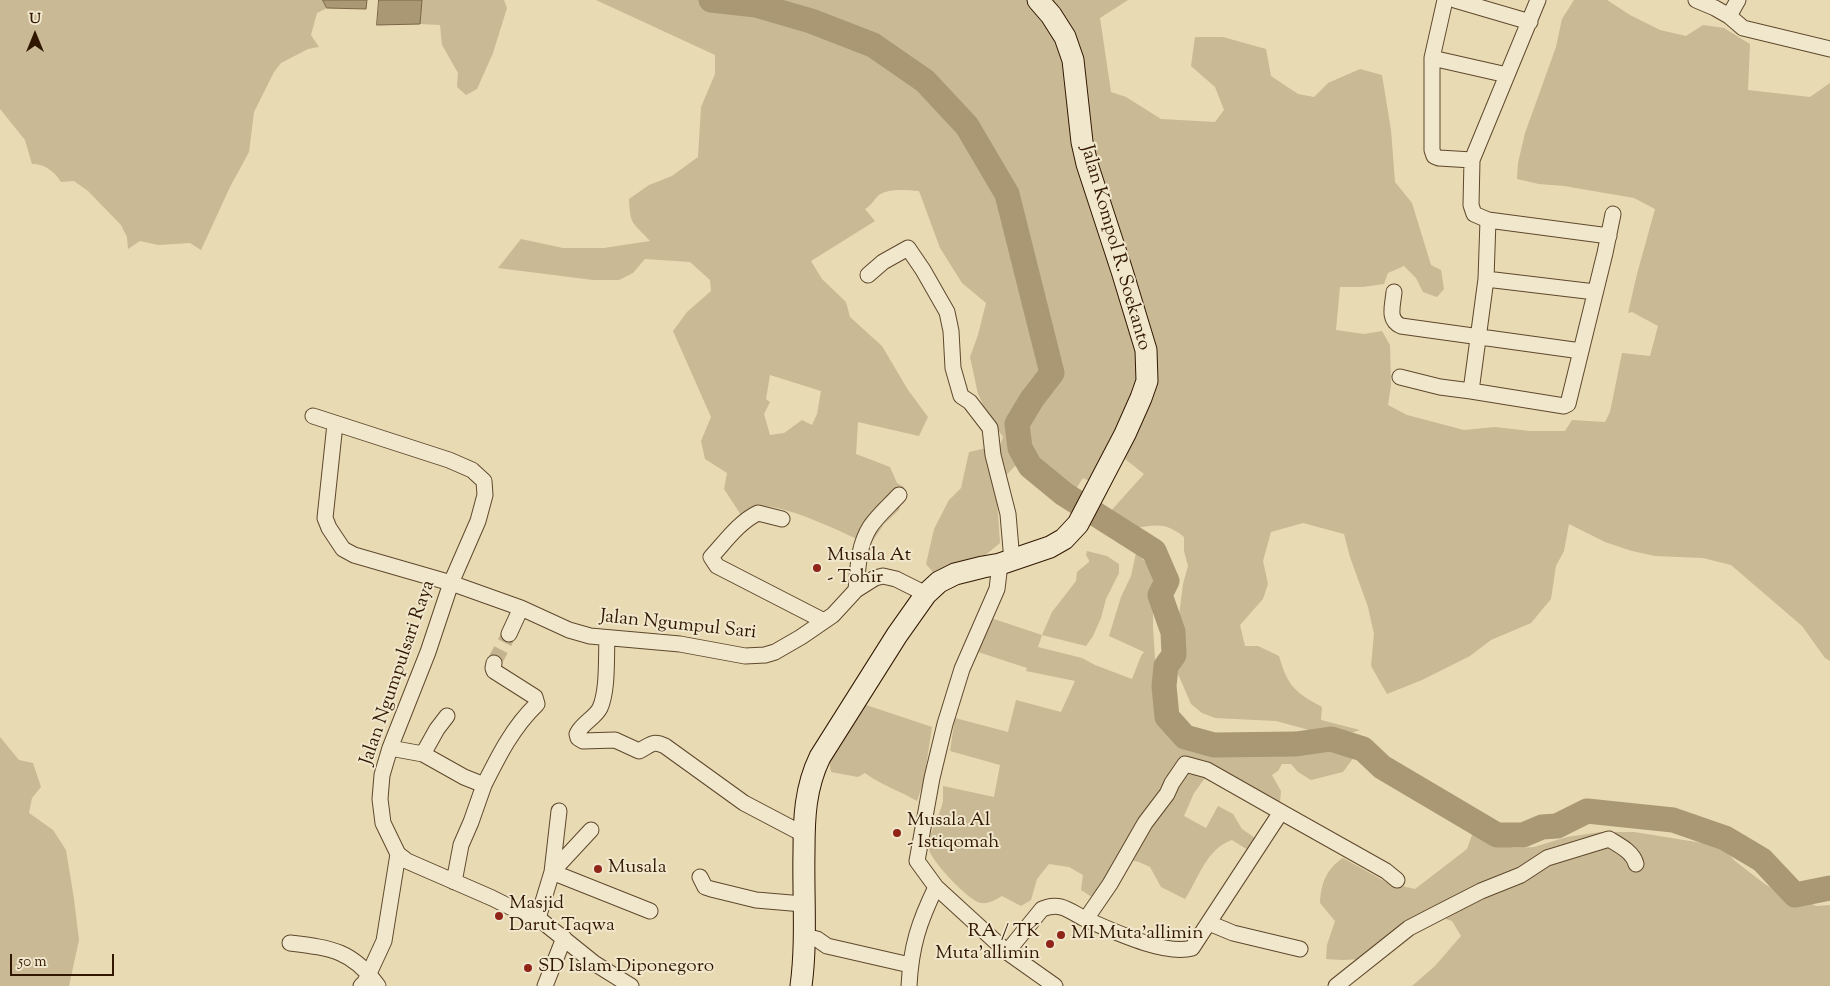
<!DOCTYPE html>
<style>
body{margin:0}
#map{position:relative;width:1830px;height:986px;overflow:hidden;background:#e8dab2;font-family:"Sorts Mill Goudy",serif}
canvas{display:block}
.north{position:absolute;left:10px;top:10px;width:50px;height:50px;-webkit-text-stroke:4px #f0e7cd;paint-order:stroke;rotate:0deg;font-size:14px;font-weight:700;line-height:20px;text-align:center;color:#311700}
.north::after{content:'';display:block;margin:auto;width:18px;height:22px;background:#311700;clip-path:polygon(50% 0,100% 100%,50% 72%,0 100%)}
.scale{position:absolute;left:10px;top:954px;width:104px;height:22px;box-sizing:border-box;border:2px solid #311700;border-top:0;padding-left:6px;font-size:15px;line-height:18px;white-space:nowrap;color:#311700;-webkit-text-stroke:4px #f0e7cd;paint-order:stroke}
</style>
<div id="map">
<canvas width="1830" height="986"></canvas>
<div class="north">U</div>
<div class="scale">50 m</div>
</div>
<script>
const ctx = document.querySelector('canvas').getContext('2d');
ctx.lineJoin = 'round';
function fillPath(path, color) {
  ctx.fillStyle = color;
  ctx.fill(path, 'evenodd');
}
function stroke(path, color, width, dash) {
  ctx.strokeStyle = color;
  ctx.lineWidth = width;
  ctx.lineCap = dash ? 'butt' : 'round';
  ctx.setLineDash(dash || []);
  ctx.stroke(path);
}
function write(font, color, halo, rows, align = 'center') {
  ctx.font = font + ' "Sorts Mill Goudy",serif';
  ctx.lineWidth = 4;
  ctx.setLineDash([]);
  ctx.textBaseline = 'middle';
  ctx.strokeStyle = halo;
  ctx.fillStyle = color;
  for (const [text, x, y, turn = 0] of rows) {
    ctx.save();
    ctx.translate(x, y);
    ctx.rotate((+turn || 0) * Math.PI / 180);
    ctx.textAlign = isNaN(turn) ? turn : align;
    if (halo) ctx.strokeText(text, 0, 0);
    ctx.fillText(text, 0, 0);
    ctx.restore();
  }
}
const green = new Path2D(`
 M0 0H323L327 8 317 13 311 35 319 47 308 49 281 63 274 72 254 112 249 152 230 187 201 250 190 243 158 245 140 241 128 249 127 237 121 225 88 191 74 181 61 182C54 171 45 164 32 164L25 140 0 109Z
 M422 0H504L507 8 493 53 477 89 466 95 457 87 458 73 442 45 440 25 420 24Z
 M596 0H1128L1100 18 1111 92 1126 97 1161 119 1215 122 1224 110 1215 87 1191 66 1195 37H1223L1266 49 1271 76 1298 94 1314 97 1328 83 1360 69 1382 75 1391 130 1395 182 1412 203 1431 265 1441 270 1444 289 1437 297 1423 292 1416 278 1404 266 1388 273 1384 284 1363 287H1340L1336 330 1364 334 1382 331 1390 345 1391 385 1388 405 1407 415 1464 430 1495 427 1530 431H1565L1572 420 1605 422 1610 412 1622 353 1650 356 1658 326 1632 312 1628 313 1637 274 1655 209 1634 198 1564 186 1539 184 1517 179 1518 163 1525 133 1556 47 1562 19 1574 0H1607L1630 15 1660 30 1686 36 1703 25 1724 28 1750 44 1748 90 1810 97 1830 83V661L1825 658 1802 626 1731 565 1703 558 1655 556 1632 551 1605 542 1569 524 1564 551 1556 566 1551 599 1531 623 1491 640 1470 656 1422 680 1387 694 1371 666 1374 634 1368 607 1350 557 1344 534 1303 523 1271 532 1263 561 1268 584 1263 599 1240 625 1245 646H1258L1279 656C1288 687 1295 692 1322 707L1321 720 1360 730 1345 735 1320 733 1276 721 1215 718 1202 713 1191 704 1178 674 1179 641 1178 623 1183 584 1188 566 1184 551V537C1164 520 1153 526 1128 529L1110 512 1144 474 1120 455 1096 484 1083 478 1064 507 1041 485 1015 466 996 486 1000 543 983 557 937 577 926 564 934 529 949 500 961 488 969 452 1000 445 1003 437 987 413 978 394 970 357 978 335 986 303 962 283 940 248 919 191C907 190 889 188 879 195 874 199 873 204 865 209L875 221 811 261 822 279 846 302 850 317 882 346 908 390 928 417 919 436 858 422 856 454 890 467 897 483 904 487 899 510 884 524 870 545C847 535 777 499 755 508 751 510 746 515 743 518L724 489 727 473 705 459 701 441 711 417 673 331 687 312 711 291 710 280 690 262 645 259 633 273 619 280H593L498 268 521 239 563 248H604L650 241C633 222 630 226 629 199L649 185 672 176 698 157 701 107 715 74V55ZM770 375 821 391 817 414 812 425 802 420 784 433 770 435 764 414 770 402 766 399Z
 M1087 551 1107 556 1119 564V573L1106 599 1101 618 1093 636 1086 646 1042 635 1038 647 1082 658 1095 665 1132 679 1141 656 1144 652 1109 636 1121 597 1131 576 1136 553 1153 569V627L1156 675 1164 727 1173 735 1206 755 1254 754 1292 749H1323L1354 757 1343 772 1311 780 1298 772 1291 764H1282L1278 771 1272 775 1281 791 1280 803 1208 774 1194 793 1184 816 1206 828 1218 806 1233 814 1242 829 1255 838 1248 850 1232 840C1206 849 1199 878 1185 899L1161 887 1150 867 1139 862 1117 857 1107 883 1092 897 1081 890 1083 875 1069 867 1049 864 1037 879 1031 900 1021 906 1002 896C995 900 989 904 981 903 970 902 930 860 929 849 928 832 940 817 943 801 943 796 943 791 943 786L994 797 1000 765 950 751 955 718 1008 732 1016 700 1061 712 1075 681 1026 671 1027 668 975 651 991 618 1042 635 1052 612 1076 581 1077 572 1089 562V560L1086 555Z
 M863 704 932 727 924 780 917 801C900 791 881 785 865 773L858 777 831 772 829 759Z
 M0 737 19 760 33 763 41 787 32 798 29 813 53 830 66 850 74 899 79 940 69 986H0Z
 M1474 829 1495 842 1514 848 1534 847 1567 837 1601 832H1634L1721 846 1735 861 1766 885 1800 898 1816 906 1830 905V986H1412L1435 966 1461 936 1452 921 1428 913 1363 959 1342 960 1326 959 1327 945 1335 921 1320 903C1321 884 1326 869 1343 858L1388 883 1415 889 1467 849Z`);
const water = new Path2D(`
 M323 0H367L366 9 327 8Z
 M379 0H422L420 24 377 25Z`);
const river = new Path2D(`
 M711 0 756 5 811 21 873 45 925 81 967 126 1007 194 1052 373 1032 399 1017 424 1020 448 1030 466 1064 494 1154 551 1167 581 1160 595 1173 632 1174 655 1166 666 1164 686 1167 717 1185 737 1214 745 1296 744 1331 739 1363 749 1382 767 1497 835H1523L1542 827 1557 826 1587 811 1673 820 1725 838 1762 860 1795 895 1830 888`);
const streetTunnel = new Path2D(`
 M494 663 509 634`);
const street = new Path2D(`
 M1445 0 1432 58V150L1434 156 1439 158 1472 160
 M1455 0 1530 22
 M1538 0 1472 160 1471 205 1474 214 1488 220 1609 236
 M1696 0 1715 8 1729 16 1738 0
 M1729 16 1743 28 1830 49
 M1432 58 1507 75
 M1488 220 1486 279 1471 391 1564 406 1568 404 1605 253 1613 214
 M868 275 883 262 908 248 923 270 947 312 951 331 953 368 961 396 970 402 990 428 993 455 1008 514 1012 561
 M1486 279 1595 292
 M1394 292C1393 305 1387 320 1401 326L1581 351
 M1400 377 1440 387 1471 391
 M313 416 449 460 472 470 484 481 485 495 478 521 451 583 428 652 390 748 382 775 380 799 383 823 398 854 407 861 492 898 522 913 538 918 594 963 631 986
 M335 424 325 518 329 528 343 549 354 555 451 583 521 608 509 634
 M782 519 758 513C739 522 725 542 711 557L717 566 824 621
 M1000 564 997 589 962 669 945 724 932 778 917 861 936 887 1007 952 1055 986
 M856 590C858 568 858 546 870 527 878 515 890 505 899 495
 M521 608 569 630 590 636 680 644 745 656 765 655 775 652 801 637 833 615 856 590 875 578 883 576 896 579 926 594
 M607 638C606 658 608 690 600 708 595 718 582 723 577 734L578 738 583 741 615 740 639 751C651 745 652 740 665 746L744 803 803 834
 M447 716 437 729 423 754 464 777 484 785C499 755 513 727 537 704L535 697 494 671 493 668 494 663
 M390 748 423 754
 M1281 812 1386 871 1397 880
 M591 830 552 872 650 911
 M700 877 705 887 711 889 756 900 803 904
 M454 882 461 845 471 822 484 785
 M538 918 552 872 559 811
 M1209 923 1233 933 1300 949
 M804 936 817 939 827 946 910 965
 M290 943C331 948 352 950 378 986
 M1007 952 1042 909C1048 907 1054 905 1061 907 1069 909 1077 915 1085 919 1111 930 1165 956 1192 948L1281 812 1207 770 1185 764 1172 783 1167 794 1145 823 1110 884 1086 919
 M361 986 365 982 384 941 398 854
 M545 986 564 938
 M909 986C911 946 919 922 936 887
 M1336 986 1409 928 1436 914 1481 891 1521 875 1547 858 1609 839C1619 845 1633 852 1636 864`);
const secondary = new Path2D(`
 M801 986C807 942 803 896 804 851 804 818 805 788 820 757L897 635 926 594 939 582 955 574 983 567 1000 564 1050 547 1064 539 1078 524 1125 434 1141 398 1147 381 1146 350 1122 271 1087 164 1082 142 1073 60 1065 37 1051 15 1038 0`);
const markers = [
 [817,568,5,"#8f2418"],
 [897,833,5,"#8f2418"],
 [598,869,5,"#8f2418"],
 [499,916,5,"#8f2418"],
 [1061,935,5,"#8f2418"],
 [1050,944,5,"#8f2418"],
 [528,968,5,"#8f2418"]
];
const streetNames = [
 ["Jalan Kompol R. Soekanto",1114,248,74],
 ["Jalan Ngumpul Sari",678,626,6],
 ["Jalan Ngumpulsari Raya",399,673,-71]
];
const poiNames = [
 ["Musala At",827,557],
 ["- Tohir",827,579],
 ["Musala Al",907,822],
 ["- Istiqomah",907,844],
 ["Musala",608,869],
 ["Masjid",509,905],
 ["Darut Taqwa",509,927],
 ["RA / TK",1040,933,"right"],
 ["Muta'allimin",1040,955,"right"],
 ["MI Muta'allimin",1071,935],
 ["SD Islam Diponegoro",538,968]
];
fillPath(green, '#c9b994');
fillPath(water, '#aa9875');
stroke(water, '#7a6446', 1);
stroke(river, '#aa9875', 25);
stroke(streetTunnel, '#c3b38e', 15, [15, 8]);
stroke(street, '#5f482c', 17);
stroke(secondary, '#311700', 23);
stroke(street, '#f0e7cd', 15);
stroke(secondary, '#f0e7cd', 21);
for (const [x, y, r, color] of markers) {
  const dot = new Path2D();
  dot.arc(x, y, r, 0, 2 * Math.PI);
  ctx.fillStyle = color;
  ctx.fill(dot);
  stroke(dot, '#f0e7cd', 2);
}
write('19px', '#311700', '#f0e7cd', streetNames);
write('19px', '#311700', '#f0e7cd', poiNames, 'left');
</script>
